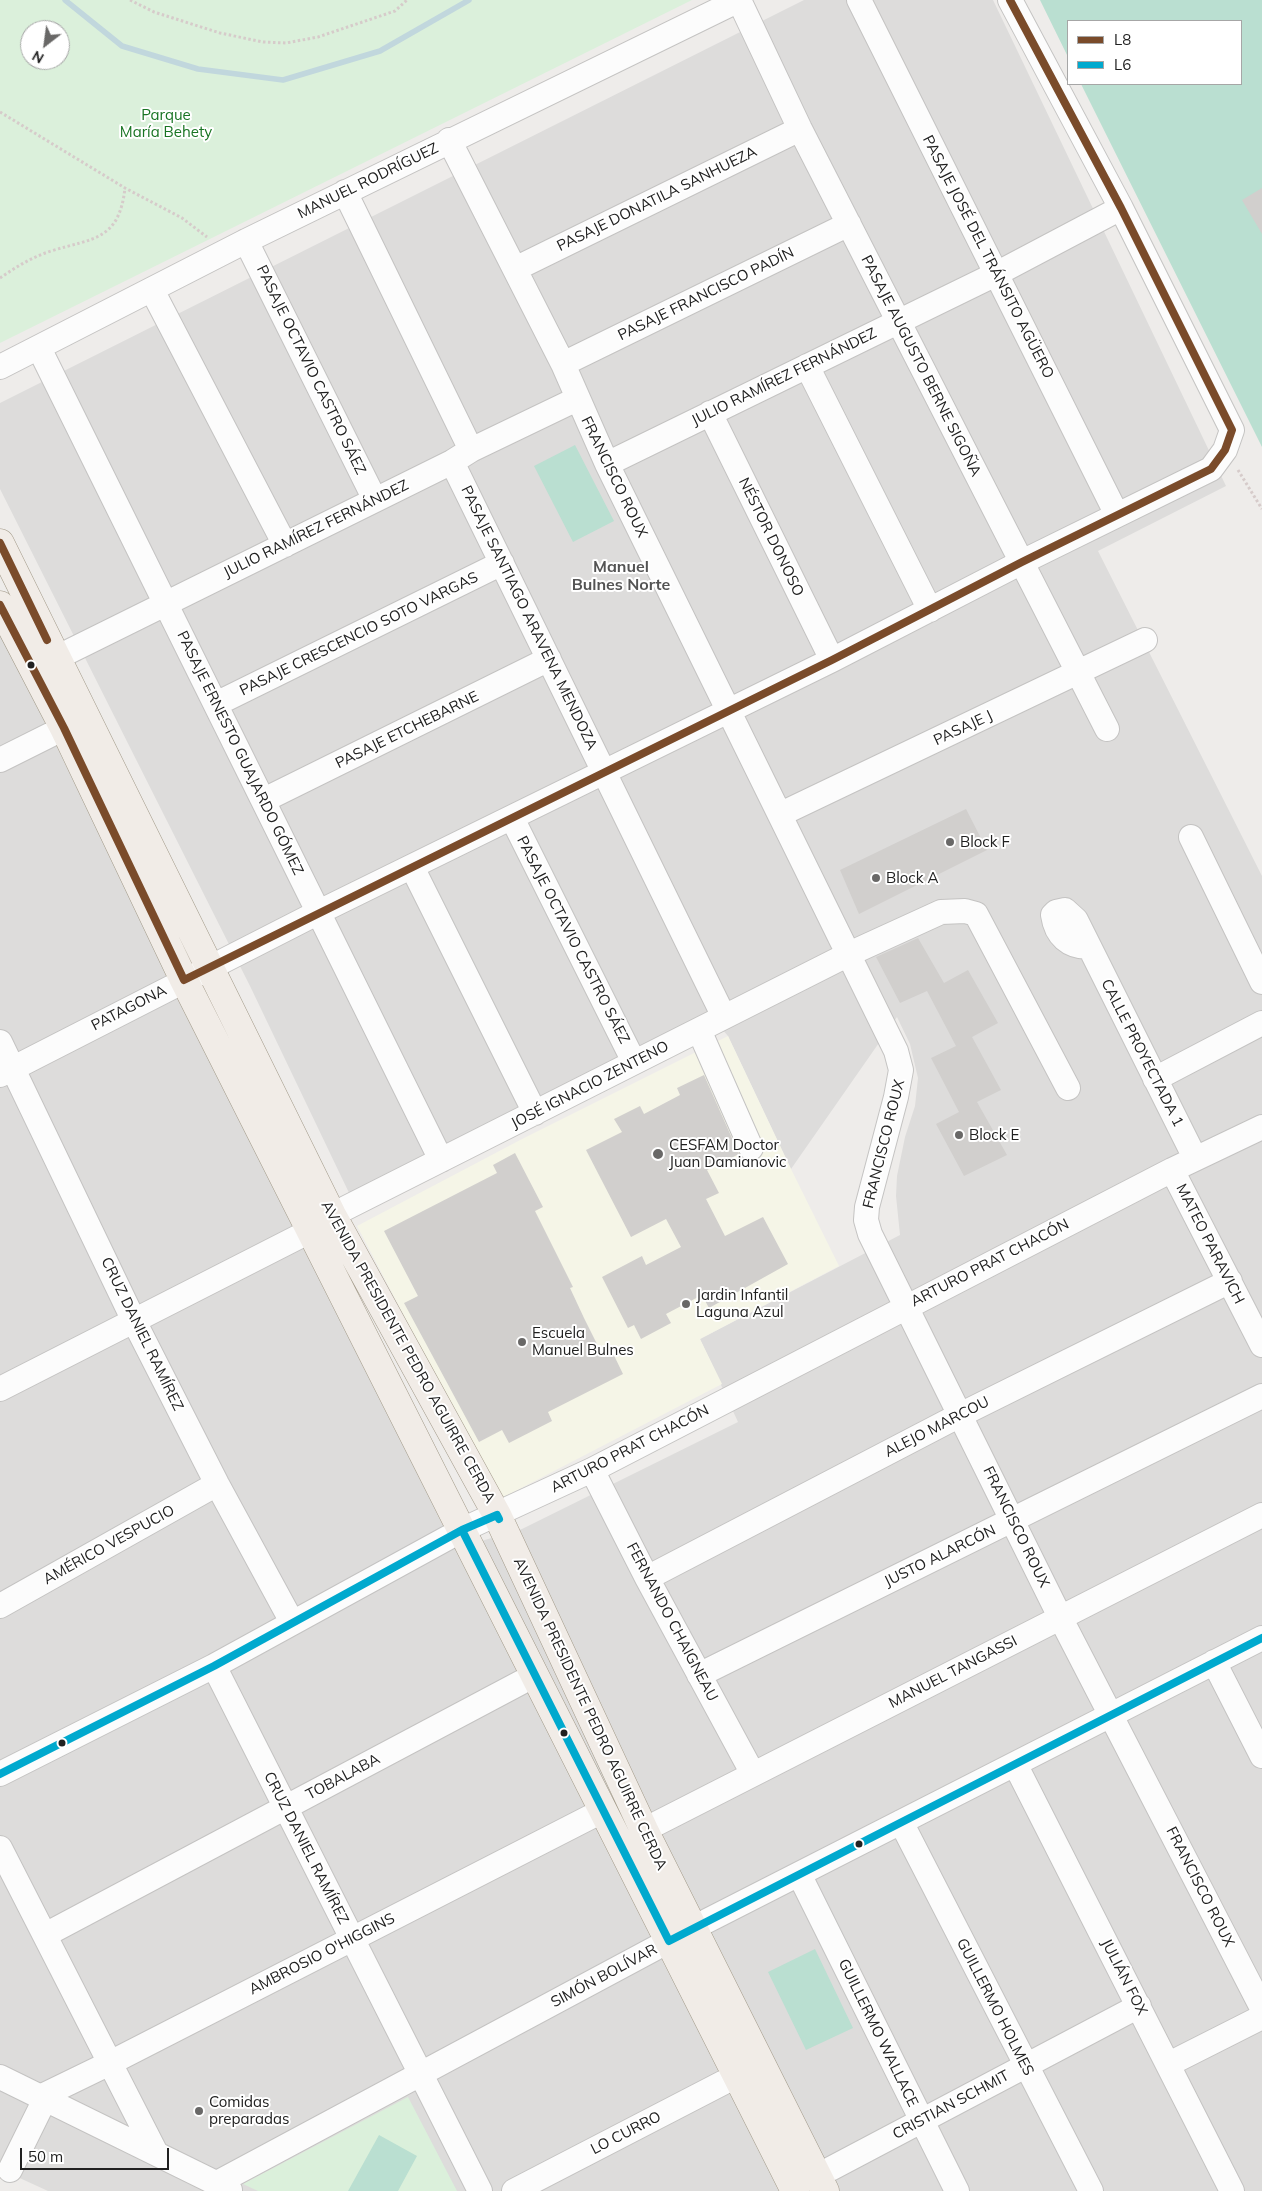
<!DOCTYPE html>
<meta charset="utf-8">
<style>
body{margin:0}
#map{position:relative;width:1262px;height:2191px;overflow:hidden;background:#eeecea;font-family:Mulish,sans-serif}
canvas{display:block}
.legend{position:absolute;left:1067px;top:20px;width:175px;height:65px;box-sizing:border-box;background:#fff;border:1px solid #a6a6a6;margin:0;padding:6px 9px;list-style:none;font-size:15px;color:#212121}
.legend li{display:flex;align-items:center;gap:10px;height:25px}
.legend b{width:25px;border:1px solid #a6a6a6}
.north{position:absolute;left:20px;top:20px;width:50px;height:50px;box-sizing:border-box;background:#fff;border:1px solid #a6a6a6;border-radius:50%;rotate:210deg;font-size:14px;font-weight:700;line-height:20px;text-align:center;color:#212121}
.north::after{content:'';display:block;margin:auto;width:18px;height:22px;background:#696867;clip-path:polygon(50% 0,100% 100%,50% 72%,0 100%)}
.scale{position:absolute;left:20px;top:2148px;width:149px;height:22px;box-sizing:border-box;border:2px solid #212121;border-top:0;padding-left:6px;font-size:15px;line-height:18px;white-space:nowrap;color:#212121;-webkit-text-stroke:4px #fff;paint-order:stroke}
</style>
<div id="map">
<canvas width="1262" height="2191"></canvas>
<ul class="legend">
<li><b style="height:6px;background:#7a4b2a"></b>L8</li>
<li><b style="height:6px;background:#00a9ce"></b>L6</li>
</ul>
<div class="north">N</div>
<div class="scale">50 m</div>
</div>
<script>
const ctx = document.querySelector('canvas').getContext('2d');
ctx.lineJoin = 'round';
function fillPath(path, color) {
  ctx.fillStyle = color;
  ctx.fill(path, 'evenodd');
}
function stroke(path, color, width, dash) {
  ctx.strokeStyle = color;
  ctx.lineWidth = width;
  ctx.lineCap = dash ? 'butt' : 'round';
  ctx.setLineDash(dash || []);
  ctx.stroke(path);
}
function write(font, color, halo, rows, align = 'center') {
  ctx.font = font + ' Mulish,sans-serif';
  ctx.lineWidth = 4;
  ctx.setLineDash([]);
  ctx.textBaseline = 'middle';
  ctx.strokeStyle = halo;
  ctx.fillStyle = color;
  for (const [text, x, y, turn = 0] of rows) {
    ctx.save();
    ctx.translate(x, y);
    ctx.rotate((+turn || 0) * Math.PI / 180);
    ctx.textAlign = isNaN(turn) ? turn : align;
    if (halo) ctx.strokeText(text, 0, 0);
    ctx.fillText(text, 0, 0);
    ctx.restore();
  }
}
const residential = new Path2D(`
 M804 0H993L1226 486 1098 551 1262 876V2191H48L0 2169V630L132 901 461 1547 522 1529 738 1422 700 1339 900 1235 896 1196 897 1176 905 1137 915 1106 918 1078 910 1044 897 1017 791 1169 728 1036 708 1013 351 1197 250 986 0 489V403Z`);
const education = new Path2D(`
 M728 1036 791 1169 839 1266 700 1339 722 1384 500 1499 357 1226 524 1138Z`);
const park = new Path2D(`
 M0 0H692L0 343ZM30 30H60V60H30Z
 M408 2097 457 2191H258L243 2184Z`);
const pitch = new Path2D(`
 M1040 0H1262V447L1081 84H1241V21H1068V57Z
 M575 445 614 521 573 542 534 466Z
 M815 1949 853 2028 806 2050 768 1972Z
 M379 2135 417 2156 398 2191H348Z`);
const stream = new Path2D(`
 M65 0 122 46 198 69 283 80 380 51 469 0`);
const building = new Path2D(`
 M1262 188V234L1242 200Z
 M966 809 987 850 859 914 840 870Z
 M918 938 944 983 968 970 998 1023 972 1037 1001 1090 977 1102 1007 1155 964 1176 936 1124 959 1112 931 1058 956 1046 927 991 900 1003 876 957Z
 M704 1075 739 1154 707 1170 719 1193 706 1199 725 1236 763 1217 788 1264 709 1308 702 1295 666 1314 671 1323 641 1339 634 1325 628 1328 602 1277 642 1256 646 1265 681 1247 666 1219 631 1237 586 1150 622 1132 614 1119 640 1106 644 1114 680 1095 677 1088Z
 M515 1153 543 1207 535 1211 573 1287 570 1288 584 1318 599 1348 608 1343 623 1374 548 1412 552 1421 509 1443 502 1430 479 1442 404 1303 418 1296 384 1231 497 1173 493 1165Z`);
const path = new Path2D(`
 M130 0 154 12 220 33 263 42 286 43 318 37 395 11 407 0
 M0 112 125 188 182 218 207 237
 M0 278C16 267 32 257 51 251 93 238 119 241 125 188
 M1238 470 1262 509`);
const minor = new Path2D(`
 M739 0 800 129 1107 729
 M859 0 1117 515
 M449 140 563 364 607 464 896 1051 901 1070 896 1097 867 1207 866 1220 870 1234 1060 1617 1262 2008
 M345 192 471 450
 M246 241 375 500
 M515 269 800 129
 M152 290 285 545
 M39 348 441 1160
 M563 364 849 224
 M807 366 930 610
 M0 367 246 241 739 0
 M710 413 832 660
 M452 462 724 1017
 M607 464 996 274 1121 208
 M56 658 452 462 471 450 577 399
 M216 704 502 563
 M0 760 64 728
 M264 800 549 659
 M781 814 1145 640
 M512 818 634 1062
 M1191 837 1262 982
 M412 867 535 1113
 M1089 947C1069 947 1056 936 1053 915L1056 912 1065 910 1076 920 1195 1158
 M699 1030 751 1148
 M0 1042 134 1321 217 1484 292 1622
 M0 1075 319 912 832 660 1022 562 1211 469 1225 450 1232 430 1121 208 1010 0
 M1155 1079 1262 1023
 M1172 1170 1262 1345
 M332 1215 849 954 941 912 965 911 976 914 1068 1088
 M0 1389 310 1231
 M592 1470 647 1578 753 1774
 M647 1578 960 1415 1230 1281
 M0 1606 217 1484
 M1214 1662 1262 1756
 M214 1666 480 2191
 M699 1675 1262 1396
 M1015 1764 1232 2191
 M0 1774 214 1666 462 1530 592 1470 1172 1170 1262 1127
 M901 1822 1091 2191
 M644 1830 1262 1515
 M0 1848 156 2153
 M799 1874 957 2191
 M45 1935 535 1675
 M1169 2064 1262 2017
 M0 2077 230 2190
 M40 2097 110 2063 604 1810
 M10 2170 45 2099
 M817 2176 1139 2006
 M217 2183 693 1928 1262 1638
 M514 2191 738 2075`);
const major = new Path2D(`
 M0 543 332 1215 497 1515 644 1830 825 2191
 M0 605 64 728 184 980 795 2191`);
const bus1 = new Path2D(`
 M0 543 47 640
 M0 605 64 728 184 980 832 660 1022 562 1211 469 1225 450 1232 430 1121 208 1010 0`);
const bus2 = new Path2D(`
 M462 1530 669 1941 1262 1638
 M0 1774 214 1666 462 1530 497 1515 499 1519`);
const markers = [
 [31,665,4.5,"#212121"],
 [950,842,5,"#696867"],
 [876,878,5,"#696867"],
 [959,1135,5,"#696867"],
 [658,1154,6,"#696867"],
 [686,1304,5,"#696867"],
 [522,1342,5,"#696867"],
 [564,1733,4.5,"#212121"],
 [62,1743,4.5,"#212121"],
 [859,1844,4.5,"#212121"],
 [199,2111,5,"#696867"]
];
const parkNames = [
 ["Parque",166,115],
 ["María Behety",166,132]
];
const streetNames = [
 ["MANUEL RODRÍGUEZ",368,181,-26],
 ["PASAJE DONATILA SANHUEZA",657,199,-26],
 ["PASAJE JOSÉ DEL TRÁNSITO AGÜERO",988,257,63],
 ["PASAJE FRANCISCO PADÍN",706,294,-26],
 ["PASAJE AUGUSTO BERNE SIGOÑA",921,366,63],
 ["PASAJE OCTAVIO CASTRO SÁEZ",311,370,64],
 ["JULIO RAMÍREZ FERNÁNDEZ",784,377,-26],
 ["FRANCISCO ROUX",614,477,64],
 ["JULIO RAMÍREZ FERNÁNDEZ",316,529,-26],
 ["NÉSTOR DONOSO",771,537,64],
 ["PASAJE SANTIAGO ARAVENA MENDOZA",529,618,64],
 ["PASAJE CRESCENCIO SOTO VARGAS",359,634,-26],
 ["PASAJE J",963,728,-25],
 ["PASAJE ETCHEBARNE",407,730,-26],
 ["PASAJE ERNESTO GUAJARDO GÓMEZ",240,753,64],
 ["PASAJE OCTAVIO CASTRO SÁEZ",573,940,63],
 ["PATAGONA",129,1008,-27],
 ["CALLE PROYECTADA 1",1142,1053,63],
 ["JOSÉ IGNACIO ZENTENO",590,1085,-27],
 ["FRANCISCO ROUX",884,1144,-76],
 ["MATEO PARAVICH",1210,1244,63],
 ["ARTURO PRAT CHACÓN",990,1263,-27],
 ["CRUZ DANIEL RAMÍREZ",142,1334,64],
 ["AVENIDA PRESIDENTE PEDRO AGUIRRE CERDA",408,1352,61],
 ["ALEJO MARCOU",937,1427,-27],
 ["ARTURO PRAT CHACÓN",630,1449,-27],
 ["FRANCISCO ROUX",1016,1527,64],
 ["AMÉRICO VESPUCIO",109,1545,-29],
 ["JUSTO ALARCÓN",940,1556,-26],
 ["FERNANDO CHAIGNEAU",672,1622,62],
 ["MANUEL TANGASSI",953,1672,-27],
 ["AVENIDA PRESIDENTE PEDRO AGUIRRE CERDA",590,1714,65],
 ["TOBALABA",343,1777,-28],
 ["CRUZ DANIEL RAMÍREZ",306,1848,63],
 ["FRANCISCO ROUX",1200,1887,63],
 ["AMBROSIO O'HIGGINS",322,1954,-27],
 ["SIMÓN BOLÍVAR",604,1976,-28],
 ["JULIÁN FOX",1124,1977,63],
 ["GUILLERMO HOLMES",995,2007,63],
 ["GUILLERMO WALLACE",878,2033,64],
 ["CRISTIAN SCHMIT",951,2105,-28],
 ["LO CURRO",626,2133,-27]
];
const poiNames = [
 ["Block F",960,842],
 ["Block A",886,878],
 ["Block E",969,1135],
 ["CESFAM Doctor",669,1145],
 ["Juan Damianovic",669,1162],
 ["Jardin Infantil",696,1295],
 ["Laguna Azul",696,1312],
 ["Escuela",532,1333],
 ["Manuel Bulnes",532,1350],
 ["Comidas",209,2102],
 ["preparadas",209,2119]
];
const neighbourhoodNames = [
 ["Manuel",621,567],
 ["Bulnes Norte",621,585]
];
fillPath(residential, '#dddcdb');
fillPath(education, '#f5f5e7');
fillPath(park, '#dbf0db');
fillPath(pitch, '#badfd1');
stroke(stream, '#c1d7dd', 5.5);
fillPath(building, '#d1cfcd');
stroke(minor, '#c4c3c2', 26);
stroke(major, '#a29a89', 29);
stroke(path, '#d6cbca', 3, [2.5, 2.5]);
stroke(minor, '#fcfcfc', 24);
stroke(major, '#f1ece7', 28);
stroke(bus1, '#7a4b2a', 8);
stroke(bus2, '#00a9ce', 8);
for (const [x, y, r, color] of markers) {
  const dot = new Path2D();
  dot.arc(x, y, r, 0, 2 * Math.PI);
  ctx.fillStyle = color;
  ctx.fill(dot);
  stroke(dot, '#fff', 2);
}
write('15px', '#197423', '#fff', parkNames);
write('15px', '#212121', '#fff', streetNames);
write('15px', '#212121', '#fff', poiNames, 'left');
write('bold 16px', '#545454', '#fff', neighbourhoodNames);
</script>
